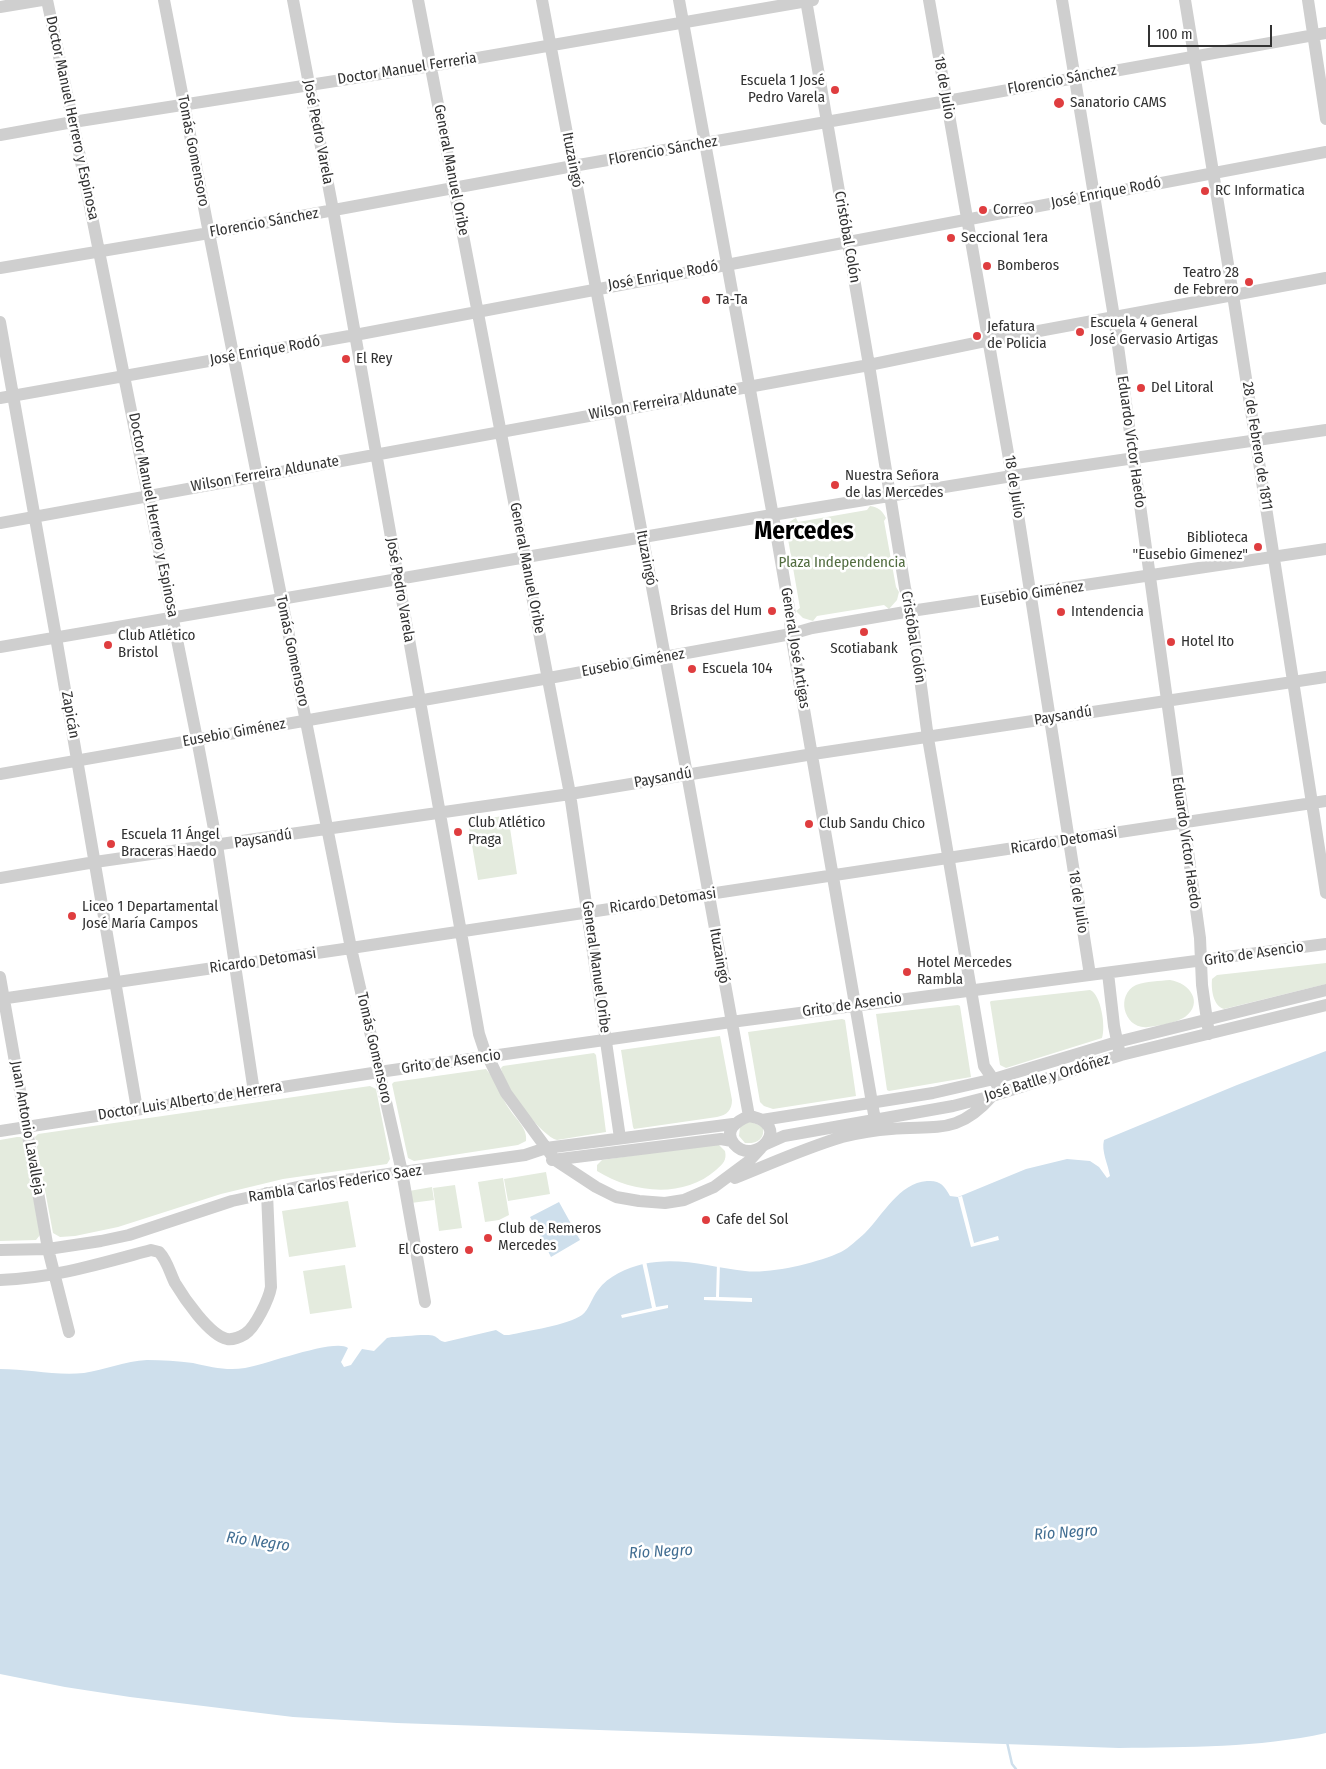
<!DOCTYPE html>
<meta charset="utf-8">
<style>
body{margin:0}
#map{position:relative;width:1326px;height:1769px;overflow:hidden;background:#fff;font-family:"Fira Sans Condensed",sans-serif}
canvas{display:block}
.scale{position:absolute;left:1148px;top:25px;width:124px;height:22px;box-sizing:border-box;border:2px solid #323232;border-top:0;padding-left:6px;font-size:15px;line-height:18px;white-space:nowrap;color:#323232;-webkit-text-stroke:4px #fff;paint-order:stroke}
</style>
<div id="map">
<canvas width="1326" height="1769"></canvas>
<div class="scale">100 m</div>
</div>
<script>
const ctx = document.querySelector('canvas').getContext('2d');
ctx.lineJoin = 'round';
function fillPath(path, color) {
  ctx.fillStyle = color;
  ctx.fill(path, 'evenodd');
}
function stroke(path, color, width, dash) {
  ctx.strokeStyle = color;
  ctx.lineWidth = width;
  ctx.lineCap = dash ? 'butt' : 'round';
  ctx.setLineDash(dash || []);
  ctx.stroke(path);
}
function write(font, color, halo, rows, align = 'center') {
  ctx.font = font + ' "Fira Sans Condensed",sans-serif';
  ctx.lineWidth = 5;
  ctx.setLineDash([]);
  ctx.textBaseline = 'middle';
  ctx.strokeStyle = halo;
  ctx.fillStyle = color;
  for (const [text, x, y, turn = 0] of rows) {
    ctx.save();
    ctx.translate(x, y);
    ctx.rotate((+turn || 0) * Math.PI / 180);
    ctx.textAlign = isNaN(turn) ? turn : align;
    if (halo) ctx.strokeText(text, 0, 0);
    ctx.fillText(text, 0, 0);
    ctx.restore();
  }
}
const green = new Path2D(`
 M870 506C878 507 882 510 886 518L884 521 896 587 899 592 897 600 889 609 884 605 817 616 813 621 803 618 796 611 800 608 788 539 784 536C783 527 788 522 796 518L798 522 867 510Z
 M508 815 517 874 478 880 468 822Z
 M1326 963V984L1224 1009C1213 1006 1211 989 1212 979L1217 975Z
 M1170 980C1190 983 1204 1003 1185 1017 1176 1023 1158 1026 1148 1027 1124 1030 1115 995 1136 985 1146 981 1160 981 1170 980Z
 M1090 990C1101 994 1106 1027 1102 1038L1006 1068 1000 1065 990 1002 991 1001Z
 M958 1005 960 1006 971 1077 889 1091 887 1090 876 1014Z
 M842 1019 845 1020 856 1096 773 1109 764 1106 760 1102 748 1032Z
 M720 1036 732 1100C732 1110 727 1115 717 1117L634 1129 633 1127 621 1050Z
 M594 1053 596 1055 606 1132 557 1140 554 1139C537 1130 504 1086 501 1068L503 1066Z
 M486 1069C496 1080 501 1098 510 1110 516 1119 528 1129 526 1141L518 1145 414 1161 408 1158 392 1084 394 1082Z
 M370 1086 376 1089 390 1159 387 1164 283 1179 221 1194 118 1227 75 1236 60 1237 53 1233 35 1137 38 1134Z
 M749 1121 763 1127C765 1139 757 1144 745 1143L739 1136 740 1127Z
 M17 1137H21L23 1140 40 1235 36 1240 0 1241V1140Z
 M714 1144 719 1145 725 1151C727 1160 723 1164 716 1170 683 1199 632 1193 597 1171V1165L602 1160Z
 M546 1172 550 1194 508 1201 504 1179Z
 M503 1178 509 1215 499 1220 485 1222 478 1182Z
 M455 1185 462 1228 439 1231 433 1188Z
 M432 1187 434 1200 411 1203 409 1191Z
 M348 1201 356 1247 289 1257 282 1211Z
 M345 1265 352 1308 310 1314 303 1271Z`);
const water = new Path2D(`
 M1326 1051V1733C1258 1748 1188 1747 1119 1748L397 1723 293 1717 130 1697 65 1687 0 1674V1369C28 1369 56 1376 84 1373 105 1370 125 1361 147 1360 162 1360 178 1361 193 1363 211 1367 227 1371 245 1368 265 1365 335 1338 348 1348L341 1362 344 1367 351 1365 362 1349 374 1351 387 1338 392 1337C399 1337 429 1333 434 1336 439 1338 439 1341 445 1342L496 1330 504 1335H509C527 1331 568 1325 582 1315 589 1310 592 1297 598 1290 608 1276 627 1268 643 1264 679 1256 710 1267 745 1271 771 1274 817 1263 841 1252 849 1248 858 1239 865 1233 883 1215 899 1183 927 1181 940 1180 944 1185 950 1196L958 1197 1026 1169 1067 1159 1090 1161 1099 1167 1107 1178 1110 1176C1108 1164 1101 1151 1104 1140L1237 1085Z
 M559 1202 580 1240 551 1257 530 1217Z`);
const pier = new Path2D(`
 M962 1196 974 1243 998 1236 999 1240 971 1247 958 1197Z
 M646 1261 656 1307 668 1305V1308L622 1318 621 1315 652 1308 642 1262Z
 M717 1263H720L719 1297 752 1298V1302L704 1300V1297H716Z`);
const stream = new Path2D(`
 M1007 1742 1012 1764 1016 1769`);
const minor = new Path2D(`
 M47 0 73 122 197 739 217 845 254 1092
 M164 0 209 233 351 948 402 1172 425 1302
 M293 0 333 210 479 1034 484 1049 506 1093 555 1160 596 1187 616 1197 639 1201 665 1203 684 1200 714 1187 749 1161 761 1148
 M418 0 570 794 620 1138
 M542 0 687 774 749 1116
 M679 0 777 538 790 614 791 634 875 1120
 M806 0 869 365 905 588 911 611 928 738 984 1066 998 1086 997 1094
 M929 0 1012 476 1090 975
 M1062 0 1114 317 1200 938 1202 985 1209 1034
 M1185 0 1233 295 1326 893
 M1308 0 1326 119
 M0 7 42 0
 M0 135 73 122 431 66 813 0
 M0 268 209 233 573 166 947 101 1326 33
 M0 322 56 637 137 1109
 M0 398 355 335 1326 152
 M0 523 869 365 990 340 1326 278
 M0 647 772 515 1012 476 1326 430
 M0 774 549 678 791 634 812 628 911 611 1326 549
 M0 878 95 862 570 794 813 754 1326 677
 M1108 973 1114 1026 1119 1050
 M0 977 48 1249 69 1332
 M0 999 351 948 1326 801
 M749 1116C795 1124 755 1168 734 1144 723 1130 737 1121 749 1116Z
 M762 1120 933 1093 994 1079 1117 1042 1326 990
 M0 1131 379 1072 731 1022 1326 944
 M766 1144 784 1136 953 1106 992 1096 1121 1055 1326 1005
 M552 1160 721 1139 732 1141
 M735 1178C770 1164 805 1148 842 1137 858 1133 875 1130 891 1129 936 1125 958 1135 992 1096
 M0 1250 48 1249 101 1241 129 1235 232 1201 302 1186 525 1155 546 1148 733 1124
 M0 1280C54 1278 99 1264 151 1250L159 1252C167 1260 170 1273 175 1283 184 1298 209 1335 227 1339 234 1340 240 1337 245 1334 255 1328 269 1299 271 1287L267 1193`);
const markers = [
 [835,90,5,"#df3d3f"],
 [1059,103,6,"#df3d3f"],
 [1205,191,5,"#df3d3f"],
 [983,210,5,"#df3d3f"],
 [951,238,5,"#df3d3f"],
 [987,266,5,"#df3d3f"],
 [1249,282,5,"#df3d3f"],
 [706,300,5,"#df3d3f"],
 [1080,332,5,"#df3d3f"],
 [977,336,5,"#df3d3f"],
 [346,359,5,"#df3d3f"],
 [1141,388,5,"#df3d3f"],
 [835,485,5,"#df3d3f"],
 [1258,547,5,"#df3d3f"],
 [772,611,5,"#df3d3f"],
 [1061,612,5,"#df3d3f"],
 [864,632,5,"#df3d3f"],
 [1171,642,5,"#df3d3f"],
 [108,645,5,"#df3d3f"],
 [692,669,5,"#df3d3f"],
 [809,824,5,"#df3d3f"],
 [458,832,5,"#df3d3f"],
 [111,844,5,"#df3d3f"],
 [72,916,5,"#df3d3f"],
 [907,972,5,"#df3d3f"],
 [706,1220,5,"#df3d3f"],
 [488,1238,5,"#df3d3f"],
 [469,1250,5,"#df3d3f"]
];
const streetNames = [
 ["Doctor Manuel Ferreria",407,69,-9],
 ["Florencio Sánchez",1062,80,-10],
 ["18 de Julio",944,88,80],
 ["Doctor Manuel Herrero y Espinosa",72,118,78],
 ["José Pedro Varela",318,132,79],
 ["Tomás Gomensoro",193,151,79],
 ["Florencio Sánchez",663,151,-10],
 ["Ituzaingó",572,160,79],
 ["General Manuel Oribe",451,170,79],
 ["José Enrique Rodó",1106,193,-11],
 ["Florencio Sánchez",264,223,-10],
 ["Cristóbal Colón",847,237,80],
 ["José Enrique Rodó",663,276,-10],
 ["José Enrique Rodó",265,351,-10],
 ["Wilson Ferreira Aldunate",663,402,-10],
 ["Eduardo Víctor Haedo",1131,442,82],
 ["28 de Febrero de 1811",1257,446,81],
 ["Wilson Ferreira Aldunate",265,474,-10],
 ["18 de Julio",1014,487,81],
 ["Doctor Manuel Herrero y Espinosa",153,515,79],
 ["Ituzaingó",646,558,79],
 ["General Manuel Oribe",527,568,79],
 ["José Pedro Varela",400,590,80],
 ["Eusebio Giménez",1032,594,-8],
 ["Cristóbal Colón",913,637,81],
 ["General José Artigas",795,648,81],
 ["Tomás Gomensoro",292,651,78],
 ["Eusebio Giménez",633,663,-10],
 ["Zapicán",70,715,80],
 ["Paysandú",1063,716,-9],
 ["Eusebio Giménez",234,733,-10],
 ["Paysandú",663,778,-10],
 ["Paysandú",263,839,-9],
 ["Ricardo Detomasi",1064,841,-9],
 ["Eduardo Víctor Haedo",1186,843,82],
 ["Ricardo Detomasi",663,901,-8],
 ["18 de Julio",1078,902,81],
 ["Grito de Asencio",1254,954,-8],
 ["Ituzaingó",719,956,80],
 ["Ricardo Detomasi",263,961,-8],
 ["General Manuel Oribe",596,967,82],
 ["Grito de Asencio",852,1005,-8],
 ["Tomás Gomensoro",374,1048,77],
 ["Grito de Asencio",451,1062,-8],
 ["José Batlle y Ordóñez",1047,1078,-17],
 ["Doctor Luis Alberto de Herrera",190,1101,-9],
 ["Juan Antonio Lavalleja",27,1128,80],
 ["Rambla Carlos Federico Saez",335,1184,-9]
];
const poiNames = [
 ["Escuela 1 José",825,81,"right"],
 ["Pedro Varela",825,98,"right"],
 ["Sanatorio CAMS",1070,103],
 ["RC Informatica",1215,191],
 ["Correo",993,210],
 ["Seccional 1era",961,238],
 ["Bomberos",997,266],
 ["Teatro 28",1239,273,"right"],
 ["de Febrero",1239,290,"right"],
 ["Ta-Ta",716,300],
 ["Escuela 4 General",1090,323],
 ["José Gervasio Artigas",1090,340],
 ["Jefatura",987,327],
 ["de Policia",987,344],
 ["El Rey",356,359],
 ["Del Litoral",1151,388],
 ["Nuestra Señora",845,476],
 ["de las Mercedes",845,493],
 ["Biblioteca",1248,538,"right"],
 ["\"Eusebio Gimenez\"",1248,555,"right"],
 ["Brisas del Hum",762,611,"right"],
 ["Intendencia",1071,612],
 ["Club Atlético",118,636],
 ["Bristol",118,653],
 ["Hotel Ito",1181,642],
 ["Scotiabank",864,649,"center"],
 ["Escuela 104",702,669],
 ["Club Atlético",468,823],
 ["Praga",468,840],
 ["Club Sandu Chico",819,824],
 ["Escuela 11 Ángel",121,835],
 ["Braceras Haedo",121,852],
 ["Liceo 1 Departamental",82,907],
 ["José María Campos",82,924],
 ["Hotel Mercedes",917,963],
 ["Rambla",917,980],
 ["Cafe del Sol",716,1220],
 ["Club de Remeros",498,1229],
 ["Mercedes",498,1246],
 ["El Costero",459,1250,"right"]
];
const parkNames = [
 ["Plaza Independencia",842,563]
];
const waterNames = [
 ["Río Negro",1066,1533,-4],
 ["Río Negro",258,1542,8],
 ["Río Negro",661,1552,-3]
];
const townNames = [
 ["Mercedes",804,532]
];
fillPath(green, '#e4ebde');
fillPath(water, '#cedfec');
fillPath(pier, '#fff');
stroke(stream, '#cedfec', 2.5);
stroke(minor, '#cfcfcf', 12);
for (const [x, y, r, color] of markers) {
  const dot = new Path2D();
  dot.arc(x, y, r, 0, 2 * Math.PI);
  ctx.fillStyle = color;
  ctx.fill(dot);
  stroke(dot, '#fff', 2);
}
write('15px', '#323232', '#fff', streetNames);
write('15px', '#323232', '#fff', poiNames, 'left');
write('15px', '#526d40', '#fff', parkNames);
write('italic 16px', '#426e92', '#fff', waterNames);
write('bold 25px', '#000', '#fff', townNames);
</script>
